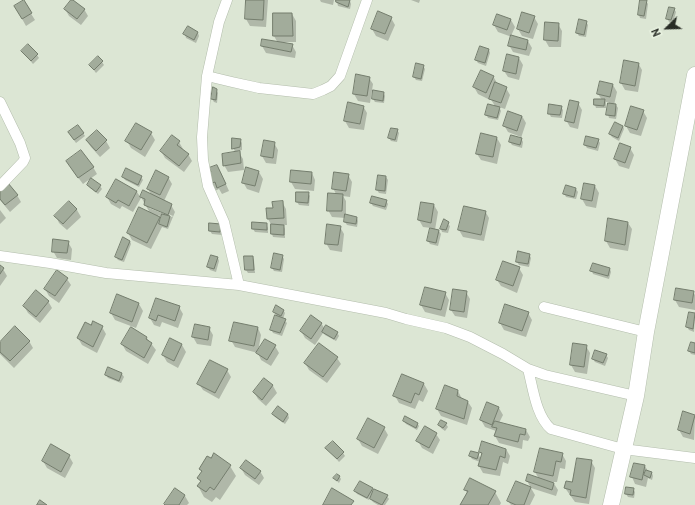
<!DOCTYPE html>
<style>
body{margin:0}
#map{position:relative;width:695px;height:505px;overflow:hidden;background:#dce6d4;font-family:"PT Sans",sans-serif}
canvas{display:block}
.north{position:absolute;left:647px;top:8px;width:40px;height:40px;-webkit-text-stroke:3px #e9f3e1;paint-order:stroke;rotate:247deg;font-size:11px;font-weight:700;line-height:16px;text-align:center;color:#282c25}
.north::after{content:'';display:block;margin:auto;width:14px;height:18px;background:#282c25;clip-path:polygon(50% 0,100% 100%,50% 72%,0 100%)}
</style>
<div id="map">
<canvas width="695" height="505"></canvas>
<div class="north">N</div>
</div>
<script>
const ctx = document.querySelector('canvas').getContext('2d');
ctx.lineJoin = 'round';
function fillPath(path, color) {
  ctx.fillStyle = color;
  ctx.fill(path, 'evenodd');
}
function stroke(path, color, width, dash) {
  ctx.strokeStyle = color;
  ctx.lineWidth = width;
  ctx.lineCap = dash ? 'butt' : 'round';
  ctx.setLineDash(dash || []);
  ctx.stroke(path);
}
const shadow = new Path2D(`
 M247 0H268L266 27 250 26 246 19Z
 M320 0H334L333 5 321 2Z
 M337 0 350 1 351 4 350 9 338 6 337 2Z
 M411 0H420L419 3Z
 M23 1 35 20 26 26 15 6Z
 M646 1 648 4 646 19 640 18 639 15Z
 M65 9H84L88 16 81 25 69 16Z
 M674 9 676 12 673 23 669 22 667 18Z
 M292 14 296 21V42H282L292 45 296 52 295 58 266 53 262 46 278 43 274 36Z
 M498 15 511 20 515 27 511 36 528 41 532 48 529 56 513 52 509 45 512 37 498 32 494 25Z
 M534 17 538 24 533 39 522 36 518 29Z
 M391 18 395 25 388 41 376 36 372 29Z
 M586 22 588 25 586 37 579 36 577 33Z
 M558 24 562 31 561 47H549L545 40Z
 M188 28 198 33 199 36 196 43 186 38 185 34Z
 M489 50 490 53 486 66 478 63 476 60Z
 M22 51 37 55 39 58 33 64Z
 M519 58 523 65 519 80 508 77 504 71Z
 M624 61 638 63 642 70 638 92 625 90 621 83Z
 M102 62 104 65 96 73 90 65Z
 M423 66 425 69 422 81 416 80 414 77Z
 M493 76 497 83 506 88 510 95 505 109 499 107 501 111 498 120 488 118 486 114 495 106 490 98V100L478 94 474 87Z
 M369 78 373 84 370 103 358 101 354 94Z
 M613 85 617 92 614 105H616L618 108 616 119 609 118 608 114 609 102H606V108H596L595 105 602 100 598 94Z
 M216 90 218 93 217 103 214 102 212 99Z
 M374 91 383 92 385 96 384 103 375 102 373 99Z
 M578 103 582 110 578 129 570 127 566 120Z
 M363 106 367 113 364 130 349 128 345 121Z
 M561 107 563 110 562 118 551 117 549 113Z
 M643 111 647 118 641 136 630 133 626 126Z
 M522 116 526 123 521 138 523 142 522 148 512 145 510 142 521 138V137L508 132 504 125Z
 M623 126 624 129 619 141 612 137 610 134Z
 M397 130 399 133 397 142 391 141 389 138Z
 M83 133 85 136 76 143 71 136Z
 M151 133 155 140 145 157 131 148 127 141Z
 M172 137 179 142 183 149 182 150 188 154 192 161 184 172 165 158 161 151Z
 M497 138 501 145 497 164 481 160 477 154Z
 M240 140 242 143V150L238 151 243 159 244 170 228 172 224 165 236 153 233 148Z
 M598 140 600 143 598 151 587 148 585 145Z
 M87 141H106L110 148 100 157 91 147Z
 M274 143 278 150 276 164 266 163 262 156Z
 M630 148 634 155 629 169 619 166 615 159Z
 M93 167 97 174 83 184 71 168Z
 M259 172 263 179 259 193 247 189 243 182Z
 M212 173H221L229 191 222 194 219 189 215 191 211 184Z
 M312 173 315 180 314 191 295 189 291 182Z
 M348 175 352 182 350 197 343 196 346 201V215L357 218 358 221 357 227 347 225 345 222 346 218 332 217 328 210 336 194 333 188Z
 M123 176 141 177 143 180 139 187 125 180Z
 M168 177 172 184 164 201 171 205 175 212 168 229 162 227 151 249 132 240 128 233 150 213 141 197 152 196 148 189ZM149 206 173 216 172 217 149 208ZM158 215 162 217 161 221Z
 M386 177 388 180 386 194 379 193 377 190Z
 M88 185 100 186 102 189 98 194 90 188Z
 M566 186 576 189 578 192 576 199 566 197 564 193Z
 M595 186 599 193 596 208 586 206 582 199Z
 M0 192 17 195 21 202 10 212 0 200Z
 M137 192 141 198 133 212 122 206 120 209 111 204 107 197Z
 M297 193H308L310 196 309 206 299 205 297 202Z
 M386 201 388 204 386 210 373 206 371 203Z
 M69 202 77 210 81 217 67 230 59 223 56 216Z
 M282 202 286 209 287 225H283L285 229V238L273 237 272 234V226L268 219 274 209Z
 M434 205 438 212 435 230 439 231 441 234 438 246 430 244 428 241 431 228 423 227 419 220Z
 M0 210 6 218 0 224Z
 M485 211 489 218 484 241 463 237 459 230Z
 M609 220 628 223 632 229 628 251 610 248 606 241Z
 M444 221 450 226 448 233 442 232 441 229Z
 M210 224 222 228V235L212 234 210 231Z
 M253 224H266L268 228V233L255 232 253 229Z
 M340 227 344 234 342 252 330 250 326 243Z
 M130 241 131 244 124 262 118 260 116 257Z
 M68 242 72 249 71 260 57 258 53 251Z
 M529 254 531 258 529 267 519 265 517 262Z
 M212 256 218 258 219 261 216 272 210 270 208 267Z
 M282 256 284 259 282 272 274 271 272 268Z
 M245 257H252L254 260 255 273H248L246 270Z
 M0 267 3 269 7 276 0 286Z
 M519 268 523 275 517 293 501 286 497 280Z
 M610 269 611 272 609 279 593 274 592 271Z
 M67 279 71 285 59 303 49 296 45 289Z
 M676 289 693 292 695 295V310L679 307 675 300Z
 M466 292 470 299 467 318 455 316 451 310Z
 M445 293 449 300 445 317 425 312 421 305Z
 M118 295 139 304 143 311 136 328 115 320 111 313Z
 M157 299 179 307 183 314 178 328 162 322 160 327 154 325 150 318Z
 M48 301 52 308 40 323 28 313 24 306Z
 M283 310 285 313 283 319 287 323 282 336 273 333 271 329 276 315 274 312Z
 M528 313 532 320 526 337 504 330 500 323Z
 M690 313 695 314 694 332 689 330 687 327Z
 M321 323 325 329 337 332 339 336 336 341 325 335 323 333 315 345 305 338 301 331Z
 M92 326 102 327 106 334 97 353 82 345 78 338Z
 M209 328 213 335 211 346 197 344 193 337Z
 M258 328 261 335 258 352 275 346 279 353 271 366 261 360 258 353 235 347 231 340Z
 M146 337 156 350 148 364 126 351 122 344Z
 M171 339 182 345 186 352 178 368 167 362 163 355Z
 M29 341 33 348 14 368 0 354V344Z
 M695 344V355L691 354 689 351Z
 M586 346 590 353 587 374 575 372 571 365Z
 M606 355 608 358 605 366 595 362 593 359Z
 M337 358 341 364 327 383 309 370 305 363Z
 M227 370 231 377 219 399 203 390 199 384Z
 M122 374 124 377 121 383 108 378 106 375Z
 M264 379 273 386 277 393 266 406 258 399 254 392Z
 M424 384 428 391 423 402 419 400 415 409 399 403 395 396Z
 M458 391 462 399 468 402 472 408 467 425 441 416 437 409Z
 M499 408 503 415 499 423 526 430 530 437 528 441 523 440 522 449 499 443 495 436 496 431 485 427 481 420Z
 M684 413 695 416 694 440 683 437 679 430Z
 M273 414H288L289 418 285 424 275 417Z
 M404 421 417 423 419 426 417 430 406 424Z
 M446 424 448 427 445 431 441 428 439 425Z
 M384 428 388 435 378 454 362 446 358 439Z
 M436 434 440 440 433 454 422 448 418 441Z
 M327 448 343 453 345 456 339 462Z
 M506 449 510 456 508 464 503 462 500 476 483 473 479 466 480 462 472 459 470 456 478 454 481 459 482 455 480 452Z
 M562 454 566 461 565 469 560 468 557 482H553L558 490 556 496 531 488 535 495 530 505H511L508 501 531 488 527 481 539 479 535 472Z
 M69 456 73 463 65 478 47 468 43 461Z
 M591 461 595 468 589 504 575 502 565 488 573 484Z
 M230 466 236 476 220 500 216 497 212 502 204 497 198 486 201 483 198 478 202 473 200 469Z
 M645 466 648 471 652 473 653 476 652 480 648 478 646 487 635 484 632 477Z
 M241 468 260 471 264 478 259 485 245 475Z
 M339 476 341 479 339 483 334 478Z
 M372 488 374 492 387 496 389 499 385 505H378L373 502 370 498 369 500 357 494 355 491Z
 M175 489 185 496 189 503 187 505H166Z
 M633 489 635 492 634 498 628 497 626 494Z
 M465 490 495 492 501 503 500 505H462L468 494Z`);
const building = new Path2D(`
 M24 0 32 13 22 19 14 6Z
 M71 0H73L85 9 77 19 64 9Z
 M246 0H264L263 20 245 19Z
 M336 0H350L348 7 336 2Z
 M640 0H647L644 16 638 15Z
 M669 7 675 8 671 20 666 19Z
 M378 11 392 17 385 34 371 29Z
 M522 12 535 16 529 33 517 29Z
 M273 13H292L293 36H273Z
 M497 14 511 19 507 30 493 25Z
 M579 19 587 21 584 35 576 33Z
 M545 22 559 23 558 41 544 40Z
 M188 26 198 32 194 40 183 34Z
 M511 35 528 40 526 50 508 46Z
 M262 39 293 44 291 52 261 46Z
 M28 44 38 54 31 61 21 51Z
 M480 46 489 49 485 63 475 60Z
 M507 54 519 57 516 74 503 71Z
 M98 56 103 61 94 70 89 65Z
 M624 60 639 63 635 86 620 83Z
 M416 63 424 65 421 79 413 77Z
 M481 70 494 76 486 93 473 87Z
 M356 74 370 77 367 96 353 94Z
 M600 81 613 84 610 97 597 94Z
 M495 82 507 87 501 103 489 99Z
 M213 87 217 89 216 100 211 99Z
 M373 90 384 92 383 101 372 99Z
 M594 99H605L604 106 594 105Z
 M570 100 579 102 574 123 565 121Z
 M348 102 364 106 360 124 344 121Z
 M608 103 616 104 615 116 606 115Z
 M488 104 500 107 497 118 485 115Z
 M549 104 562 106 560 115 548 114Z
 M631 106 644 110 637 130 625 126Z
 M508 111 522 116 517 131 503 126Z
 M615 122 623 126 618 138 609 134Z
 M136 123 152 132 141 150 125 141Z
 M78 125 84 133 74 140 68 132Z
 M391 128 398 129 395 140 388 138Z
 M97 130 107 140 96 151 86 140Z
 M481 133 497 137 493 157 476 154Z
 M172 135 180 141 177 145 189 154 179 166 160 151Z
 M511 135 522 138 520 145 509 142Z
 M586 136 599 139 596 148 584 145Z
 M232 138 241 139 240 147 232 149Z
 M264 140 275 142 273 158 261 156Z
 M620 143 631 147 625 163 614 159Z
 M81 150 94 167 78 178 66 161Z
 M240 151 241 163 223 166 222 154Z
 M217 165 226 184 217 188 215 182 210 184 206 175 211 172 209 168Z
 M246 167 259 171 255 186 242 183Z
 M126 168 142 176 138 185 122 177Z
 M156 170 169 177 160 195 147 189Z
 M291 170 312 172 311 184 290 182Z
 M334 172 349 174 346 191 332 189Z
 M378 175 386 176 385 191 376 190Z
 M91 178 101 185 96 192 87 185Z
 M116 179 137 191 129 206 118 200 116 203 106 197Z
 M8 183 18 195 5 205 0 199V190Z
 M584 183 595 185 592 201 581 199Z
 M566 185 576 188 574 197 563 194Z
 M143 190 172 204 168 215 144 205 145 199 140 197Z
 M296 192H309L308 203 296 202Z
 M328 193 343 194 342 211H327Z
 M372 196 387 200 385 207 370 203Z
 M69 201 77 209 63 224 54 216Z
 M283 201 284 218 267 219 266 208H273L272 202Z
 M421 202 434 204 431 223 418 220Z
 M464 206 486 211 481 235 458 230Z
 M139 207 160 217 147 243 127 233Z
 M162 214 170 216 167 227 159 224Z
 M345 214 357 217 356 224 344 222Z
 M608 218 628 222 625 245 605 241Z
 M444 219 449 222 446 230 440 229Z
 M252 222 267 223V230L252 229Z
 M209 223 221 224 220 232 209 231Z
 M271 224 284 225V235L271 234Z
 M327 224 341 226 338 245 325 244Z
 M430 228 439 230 436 243 427 241Z
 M123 237 130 241 122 260 115 257Z
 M53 239 69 241 67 253 52 252Z
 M518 251 530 254 528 264 516 262Z
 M274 253 283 255 280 270 271 268Z
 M211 255 218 257 214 269 207 267Z
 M244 256H253L254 270H245Z
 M503 261 520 267 513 286 496 280Z
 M593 263 610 268 608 276 590 271Z
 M0 265 4 268 0 274Z
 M57 270 68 278 55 296 44 289Z
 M425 287 446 292 441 310 420 305Z
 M676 288 694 291 692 303 674 300Z
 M453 289 467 291 464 312 450 310Z
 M36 290 49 301 36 317 23 306Z
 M117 294 139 303 132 322 110 313Z
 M156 298 180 306 175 321 158 315 156 321 149 318Z
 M505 304 529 312 522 331 499 323Z
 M276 305 284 310 281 316 273 312Z
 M689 312 695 313 693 329 686 327Z
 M275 315 286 319 280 333 270 330Z
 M311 315 322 323 311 339 300 331Z
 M93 321 103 326 93 347 77 338 85 322 91 325Z
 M234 322 258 327 254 346 229 341Z
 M195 324 210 327 208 340 192 337Z
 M326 325 338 332 334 339 322 332Z
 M15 326 30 341 10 361 0 352V342Z
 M131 327 147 337 146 339 152 343 144 358 121 344Z
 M170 338 182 344 174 361 162 355Z
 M265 339 276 345 267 360 256 353Z
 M691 342 695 343V353L688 351Z
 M319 343 338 357 323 377 304 363Z
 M573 343 587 345 584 367 570 365Z
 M595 350 607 354 603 363 592 359Z
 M210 360 228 369 215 393 197 384Z
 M108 367 122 373 119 381 105 375Z
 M402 374 424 383 419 395 415 393 411 403 393 396Z
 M264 378 273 385 262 400 253 392Z
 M445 385 458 390 457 396 468 401 464 419 436 409Z
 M487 402 499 407 492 425 480 420Z
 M278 406 288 414 283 422 272 414Z
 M683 411 695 415 690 434 678 430Z
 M405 416 418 423 416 428 403 421Z
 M368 418 385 427 374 448 357 439Z
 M441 420 447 423 443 428 438 425Z
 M495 421 526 429 525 435 520 434 518 442 494 436 497 428 492 427Z
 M425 426 437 433 429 448 416 441Z
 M333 441 344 452 337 459 325 448Z
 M482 441 506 449 505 458 500 456 496 470 478 466 482 453 479 452Z
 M51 444 70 455 61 472 42 461Z
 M540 448 563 453 561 462 556 461 553 476 534 472Z
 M471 451 479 453 477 459 469 456Z
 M214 453 231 465 214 490 210 487 206 492 197 486 201 481 197 478 202 471 199 469 207 456 211 458Z
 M577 458 592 460 586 498 570 495 571 490 564 488 566 481 572 482Z
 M246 460 261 471 255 479 240 468Z
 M634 463 645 465 642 480 630 477Z
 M646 470 652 472 650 478 644 475Z
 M337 474 340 476 337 481 333 478Z
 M528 474 554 483 552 490 526 481Z
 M470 478 496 491 488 505H460L468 491 464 490Z
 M360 481 373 488 367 498 354 491Z
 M516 481 531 487 524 505H516L507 501Z
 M626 487 634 488 633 495 625 494Z
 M175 488 185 495 179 505H165L164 504Z
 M332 488 354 501 351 505H323Z
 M374 489 388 495 382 505 370 499Z
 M40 500 47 505H37Z`);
const minor = new Path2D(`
 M227 0 219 22 207 76 202 137 203 160 208 186 224 222 239 285
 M207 76 232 82 259 88 313 94 323 90 331 86 340 76 367 0
 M0 102 20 143 25 158 23 162 0 186
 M0 256 50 263 106 273 239 285 386 313 406 319 446 328 470 337 503 354 528 369 545 375 636 396
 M544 307 646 332
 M528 369C533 388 536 416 551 429L623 449 695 458`);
const primary = new Path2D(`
 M611 505 636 396 646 332 695 75`);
fillPath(shadow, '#0003');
fillPath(building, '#a2ac9b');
stroke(building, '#747d6d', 1);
stroke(minor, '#b3bdac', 11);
stroke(primary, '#b3bdac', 17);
stroke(minor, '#fff', 10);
stroke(primary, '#fff', 16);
</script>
